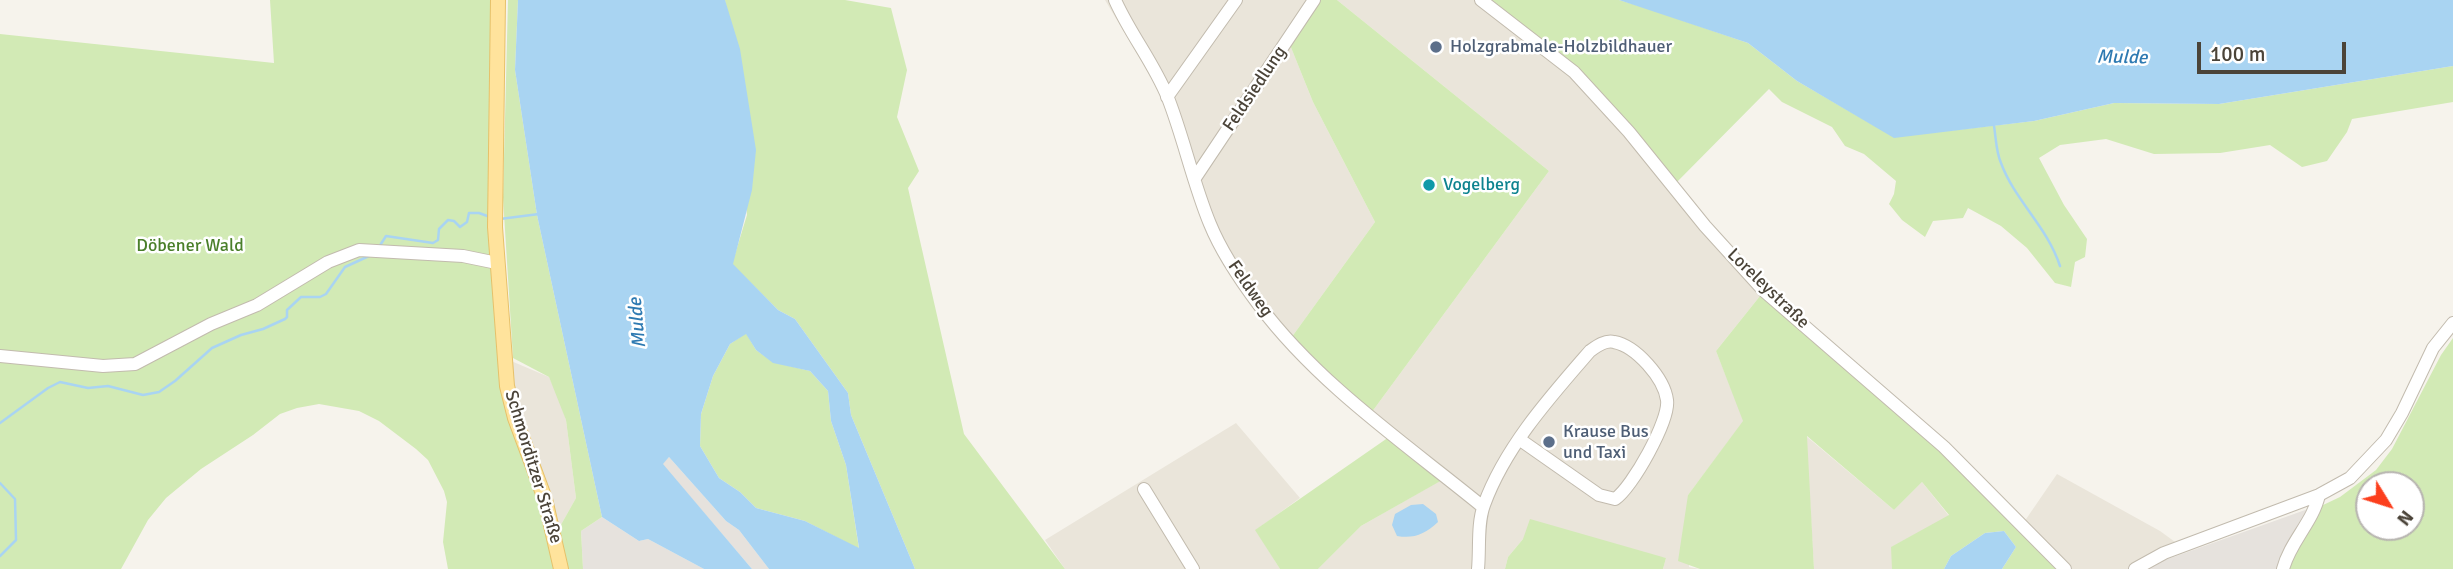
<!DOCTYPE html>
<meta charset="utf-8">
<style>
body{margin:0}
#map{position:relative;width:2453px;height:569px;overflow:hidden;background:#f6f3ec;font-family:Signika,sans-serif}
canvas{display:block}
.north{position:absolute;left:2355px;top:471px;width:70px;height:70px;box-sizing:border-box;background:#fff;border:2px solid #b7b4b0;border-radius:50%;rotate:128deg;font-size:19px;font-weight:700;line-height:28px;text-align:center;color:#4b4439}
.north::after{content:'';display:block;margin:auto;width:24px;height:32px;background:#fc3f1d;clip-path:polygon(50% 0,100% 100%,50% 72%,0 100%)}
.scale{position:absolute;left:2197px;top:42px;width:149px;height:32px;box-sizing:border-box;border:4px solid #4b4439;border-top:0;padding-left:9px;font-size:21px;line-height:24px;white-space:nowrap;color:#4b4439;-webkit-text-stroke:5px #fff;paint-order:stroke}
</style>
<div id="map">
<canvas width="2453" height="569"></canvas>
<div class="north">N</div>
<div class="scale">100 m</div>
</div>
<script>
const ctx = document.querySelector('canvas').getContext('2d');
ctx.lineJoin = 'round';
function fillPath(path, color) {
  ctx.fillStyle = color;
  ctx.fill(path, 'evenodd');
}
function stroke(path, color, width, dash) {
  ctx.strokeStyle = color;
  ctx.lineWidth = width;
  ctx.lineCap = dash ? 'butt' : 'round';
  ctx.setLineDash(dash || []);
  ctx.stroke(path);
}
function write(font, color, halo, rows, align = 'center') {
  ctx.font = font + ' Signika,sans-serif';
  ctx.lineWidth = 5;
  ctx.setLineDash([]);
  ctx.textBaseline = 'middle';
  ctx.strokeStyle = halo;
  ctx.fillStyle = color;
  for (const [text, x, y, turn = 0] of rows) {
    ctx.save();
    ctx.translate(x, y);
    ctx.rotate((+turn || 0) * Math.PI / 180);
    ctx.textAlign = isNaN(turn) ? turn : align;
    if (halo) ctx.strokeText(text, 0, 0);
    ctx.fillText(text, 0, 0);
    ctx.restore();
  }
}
const residential = new Path2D(`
 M1105 0H1320L1290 45 1313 102 1375 222 1286 345 1223 260 1162 96Z
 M1337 0H1484L1563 60 1764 291 1716 351 1744 421 1688 495 1689 567 1700 569H1663L1666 558 1523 539 1508 557 1505 569H1318L1361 526 1443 479 1366 420 1549 171Z
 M504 358 549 377 560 399 566 420 576 498 558 530 550 520Z
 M1236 423 1300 498 1256 530 1280 569H1065L1045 540Z
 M1806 436 1894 510 1922 482 1949 516 1892 547V569H1814Z
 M2057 474 2160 531 2182 547 2135 569H2065L2022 525Z`);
const industrial = new Path2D(`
 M669 457 726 521 739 530 769 569H752L662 464Z
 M2308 509 2309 515 2276 569H2140Z
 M602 517 639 541 648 539 704 569H583L581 531Z`);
const green = new Path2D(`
 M270 0H493L498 342 556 569H448L443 542 447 502 444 491 428 460 416 449 379 421 359 411 319 404 297 408 280 414 253 435 201 469 166 498 148 520 121 569H0V34L274 63Z
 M508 0H518L515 70 537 215 602 517 581 531 583 569H565L558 530 576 498 566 420 549 377 513 358 503 198Z
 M725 0H845L891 8 907 70 897 117 919 171 908 188 964 434 1065 569H915L851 415 848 393 795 319 778 310 732 264 747 215Z
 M1320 0H1337L1549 171 1366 420 1286 345 1375 222 1313 102 1290 45Z
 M1484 0H1619L1646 8 1748 43 1797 81 1894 137 2034 121 2114 103 2219 104 2453 66V102L2352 119 2347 132 2327 161 2302 167 2270 145 2220 153 2154 154 2106 139 2060 145 2039 158 2064 205 2087 239 2085 257 2075 262 2071 287 2055 283 2027 248 2001 226 1968 208 1963 218 1933 221 1925 237 1902 220 1889 204 1894 194 1896 181 1864 154 1845 146 1832 127 1782 102 1769 89 1673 186 1597 96Z
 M1764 291 1976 479 2061 569H2002L2016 547 2004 531 1985 533 1951 556 1944 569H1892L1891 547 1949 515 1922 482 1894 510 1807 436 1814 569H1700L1678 561 1688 495 1743 421 1716 351Z
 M746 333 756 350 773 362 810 371 828 391 831 421 846 465 859 549 805 521 756 508 740 492 719 478 700 446 701 414 713 376 730 344Z
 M2453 338V569H2288V565L2321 506 2340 497 2376 470 2392 449 2441 355ZM2369 485H2411V527H2369Z
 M1389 437 1444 479 1361 526 1318 569H1280L1255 530Z
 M1530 519 1666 558 1663 569H1505L1508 557 1523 539Z`);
const water = new Path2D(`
 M518 0H725L740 49 756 150 752 190 733 264 778 310 795 319 848 393 851 415 915 569H769L739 530 726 521 669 457 663 464 752 569H704L648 539 639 541 602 517 537 215 515 70ZM746 334 756 350 773 363 810 371 828 391 831 421 846 465 859 548 805 521 756 508 740 492 719 478 700 446 701 414 713 376 730 344Z
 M1619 0H2453V66L2219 104 2114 103 2034 121 1894 138 1797 81 1748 43Z
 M1423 504 1436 514 1438 522C1425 534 1414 539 1397 536L1392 525 1395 514 1411 505Z
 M2004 531 2016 547 2002 569H1944L1951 556 1985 533Z`);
const stream = new Path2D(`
 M1994 126C1996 138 1996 152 2001 163 2015 201 2047 226 2060 266
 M500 219 539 214
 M379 247 386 236 433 243 438 240 439 229 448 220 454 221 460 227 467 222 469 213H479L490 217
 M0 423 48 388 60 382 88 388 108 386 143 395 159 392 175 381 212 348 241 335 263 329 285 319 287 317V310L301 297H320L326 294 345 267 369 256
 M0 483 15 499 16 540 0 556`);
const minor = new Path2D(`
 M1115 0C1130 34 1154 63 1168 98 1184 139 1193 183 1210 224 1221 251 1241 281 1259 305 1319 385 1406 444 1483 507
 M1481 0 1574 72 1629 132 1705 226 1764 291 1944 447 2065 569
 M1167 97 1236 0
 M1195 178 1314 0
 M0 356 103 366 135 364 211 324 257 305 328 262 359 250 463 256 497 263
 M1144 489 1193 569
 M1478 569C1480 549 1477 524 1484 505 1505 447 1550 397 1590 351 1597 346 1605 340 1614 342 1636 346 1664 378 1667 400 1670 420 1632 488 1615 499L1599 495 1519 439
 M2135 569 2164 553 2319 495 2350 478 2386 440 2402 413 2433 348 2453 323
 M2283 569C2290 542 2313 522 2319 495`);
const major = new Path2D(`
 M498 0 495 227 507 386 515 418 545 499 561 569`);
const markers = [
 [1436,47,7,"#5c6f8a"],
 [1429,185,7,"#0f9aa8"],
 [1549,442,7,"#5c6f8a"]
];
const serviceNames = [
 ["Holzgrabmale-Holzbildhauer",1450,47],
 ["Krause Bus",1563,432],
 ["und Taxi",1563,453]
];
const streetNames = [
 ["Feldsiedlung",1255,89,-56],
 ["Feldweg",1250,289,55],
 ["Loreleystraße",1768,289,44],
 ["Schmorditzer Straße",533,467,73]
];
const cultureNames = [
 ["Vogelberg",1443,185]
];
const parkNames = [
 ["Döbener Wald",190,246]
];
const waterNames = [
 ["Mulde",2122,58,1],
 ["Mulde",638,323,-95]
];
fillPath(residential, '#eae5da');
fillPath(industrial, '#e6e2dd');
fillPath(green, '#d2eab5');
fillPath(water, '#a9d4f2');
stroke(stream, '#a9d4f2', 2.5);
stroke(minor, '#c2bbae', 14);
stroke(major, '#e6c16a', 16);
stroke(minor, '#fff', 12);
stroke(major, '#ffe39c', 14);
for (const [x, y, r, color] of markers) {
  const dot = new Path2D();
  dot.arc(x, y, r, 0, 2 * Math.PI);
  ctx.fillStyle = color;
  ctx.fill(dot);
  stroke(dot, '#fff', 2.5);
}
write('18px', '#4e5e75', '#fff', serviceNames, 'left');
write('18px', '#4b4439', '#fff', streetNames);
write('18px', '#0d838f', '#fff', cultureNames, 'left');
write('18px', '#4a7f2a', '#fff', parkNames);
write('italic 19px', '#2e7ab2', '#fff', waterNames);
</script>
